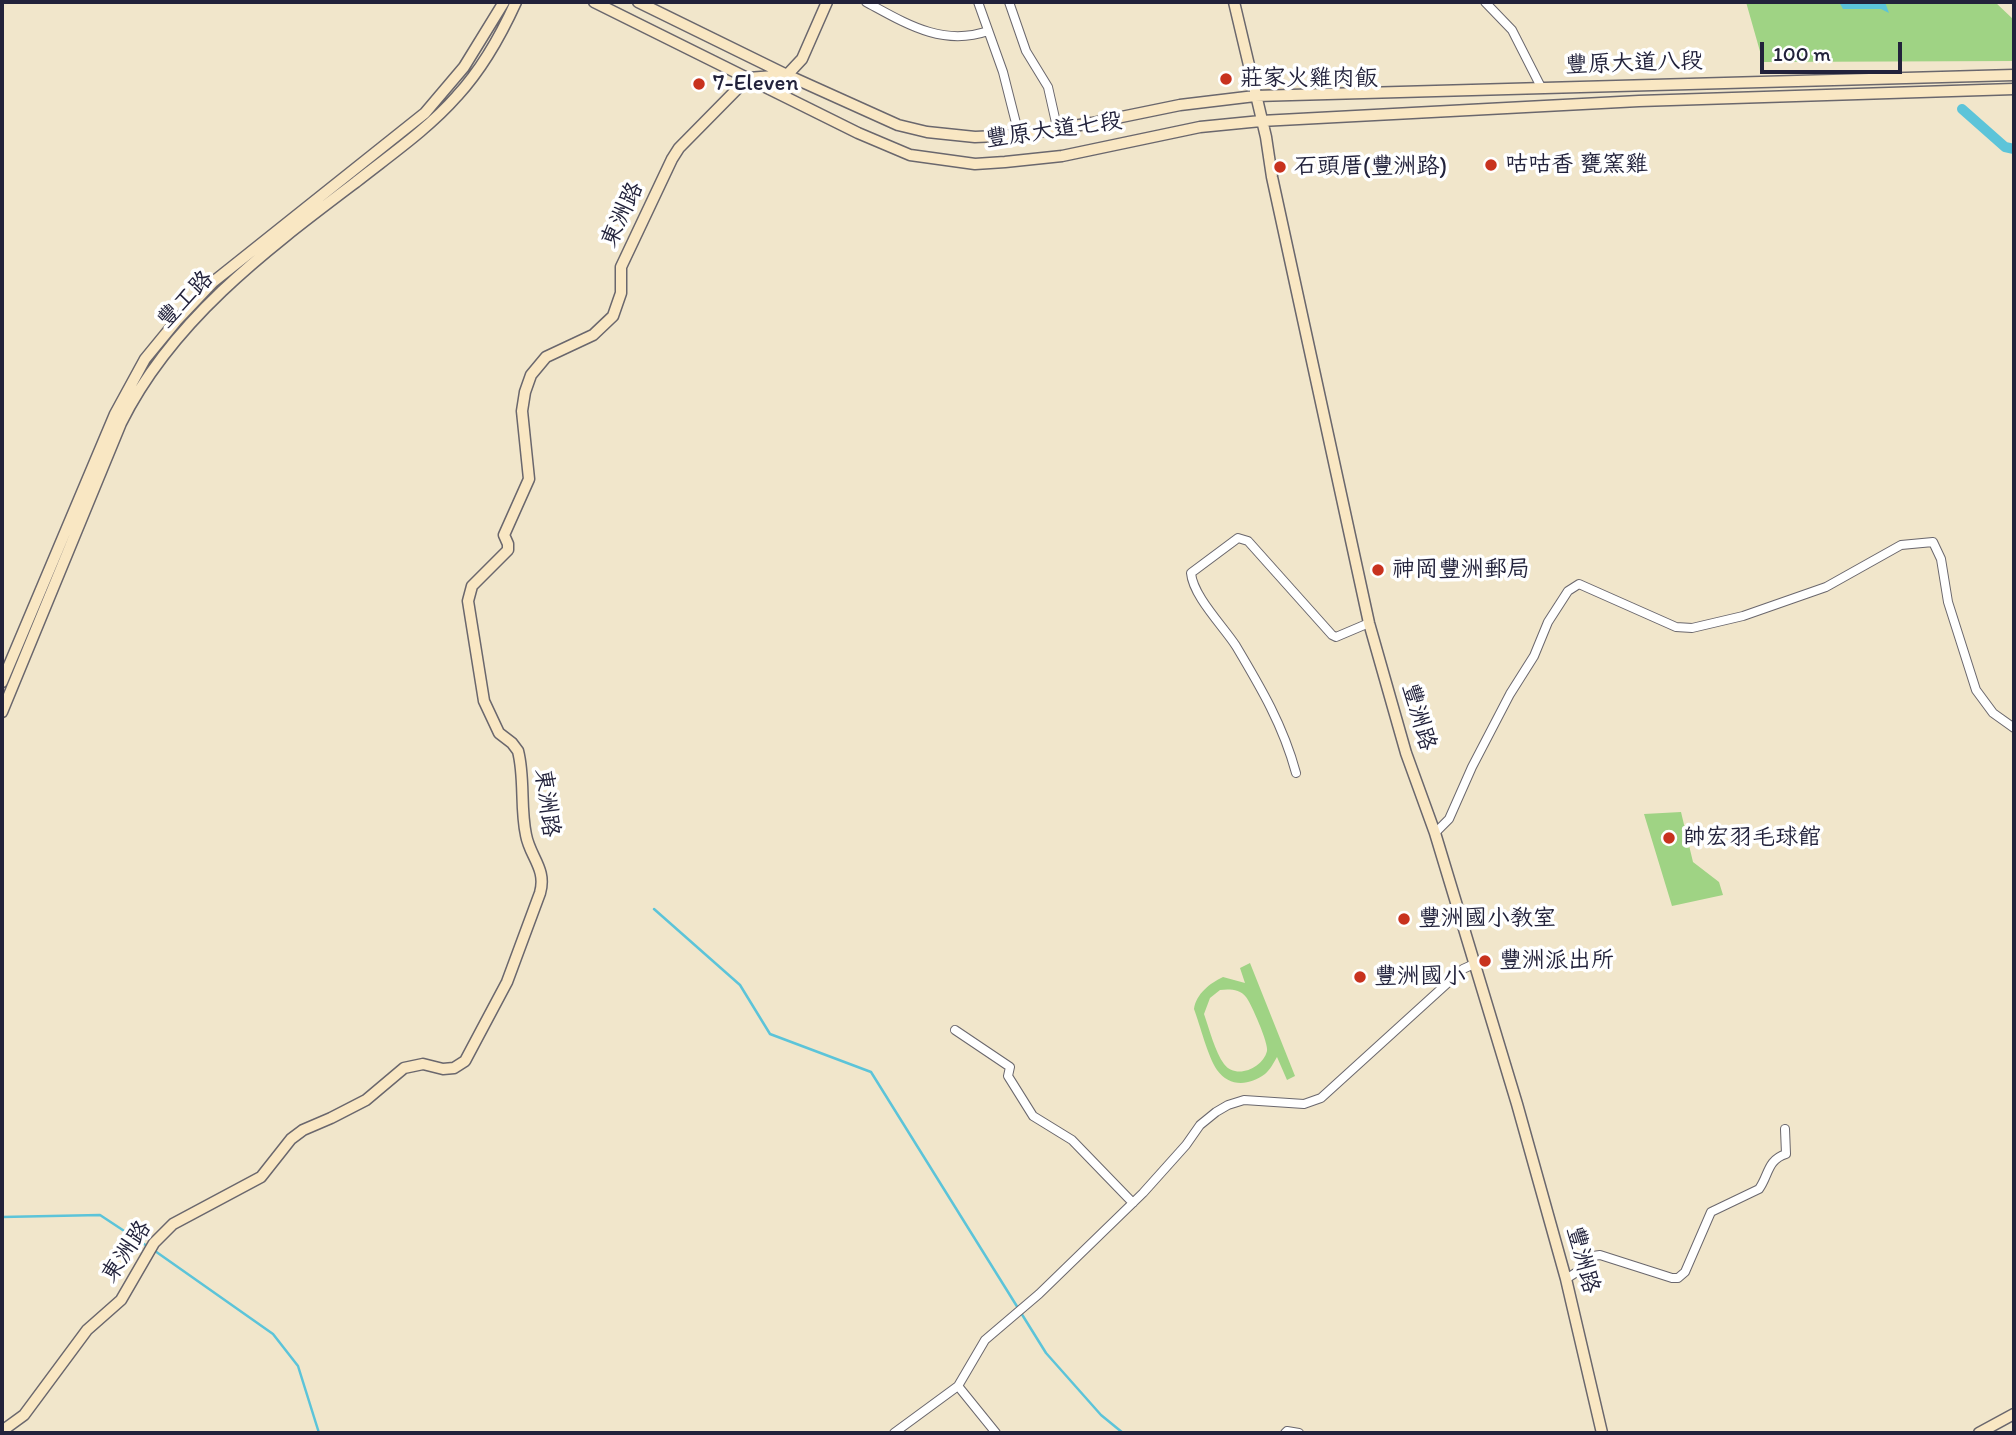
<!DOCTYPE html>
<meta charset="utf-8">
<style>
body{margin:0}
#map{position:relative;width:2016px;height:1435px;overflow:hidden;background:#f1e6cb;font-family:Itim,sans-serif}
canvas{display:block}
.frame{position:absolute;inset:0;border:4px solid #22223b;pointer-events:none}
.scale{position:absolute;left:1760px;top:42px;width:142px;height:32px;box-sizing:border-box;border:4px solid #22223b;border-top:0;padding-left:9px;font-size:21px;line-height:24px;white-space:nowrap;color:#22223b;-webkit-text-stroke:5px #fff;paint-order:stroke}
</style>
<div id="map">
<canvas width="2016" height="1435"></canvas>
<div class="frame"></div>
<div class="scale">100 m</div>
</div>
<script>
const ctx = document.querySelector('canvas').getContext('2d');
ctx.lineJoin = 'round';
function fillPath(path, color) {
  ctx.fillStyle = color;
  ctx.fill(path, 'evenodd');
}
function stroke(path, color, width, dash) {
  ctx.strokeStyle = color;
  ctx.lineWidth = width;
  ctx.lineCap = dash ? 'butt' : 'round';
  ctx.setLineDash(dash || []);
  ctx.stroke(path);
}
function write(font, color, halo, rows, align = 'center') {
  ctx.font = font + ' Itim,"LXGW WenKai TC",sans-serif';
  ctx.lineWidth = 7;
  ctx.setLineDash([]);
  ctx.textBaseline = 'middle';
  ctx.strokeStyle = halo;
  ctx.fillStyle = color;
  for (const [text, x, y, turn = 0] of rows) {
    ctx.save();
    ctx.translate(x, y);
    ctx.rotate((+turn || 0) * Math.PI / 180);
    ctx.textAlign = isNaN(turn) ? turn : align;
    if (halo) ctx.strokeText(text, 0, 0);
    ctx.fillText(text, 0, 0);
    ctx.restore();
  }
}
const green = new Path2D(`
 M1746 2H1995L2014 20V61L1763 62Z
 M1681 812 1693 862 1719 882 1723 895 1672 906 1644 814Z
 M1250 963 1295 1076 1287 1080 1277 1057C1274 1062 1270 1070 1265 1074 1249 1086 1229 1087 1217 1070 1208 1057 1200 1025 1194 1009 1196 994 1210 983 1223 977L1245 983 1240 968ZM1220 990C1229 989 1240 989 1246 997 1251 1003 1269 1044 1267 1051 1263 1068 1236 1080 1224 1064 1215 1052 1209 1028 1204 1014L1210 998Z`);
const water = new Path2D(`
 M1839 2H1885L1889 13 1881 9H1843Z`);
const stream = new Path2D(`
 M654 909 740 985 770 1034 871 1072 1046 1353 1101 1415 1123 1433
 M2 1217 100 1215 150 1248
 M155 1251 273 1334 298 1366 319 1433`);
const canal = new Path2D(`
 M1962 109 2005 147 2014 149`);
const street = new Path2D(`
 M866 2C905 23 942 47 988 31
 M978 2 1003 72 1019 135
 M1009 2 1026 51 1048 87 1057 127
 M1485 2 1512 30 1541 87
 M1296 773C1283 725 1261 688 1236 646 1223 626 1193 596 1191 573L1238 538 1248 541 1332 635 1336 637 1369 623
 M1435 833 1449 819 1472 767 1510 694 1534 656 1548 622 1568 591 1579 584 1676 627 1692 628 1743 616 1826 587 1901 545 1933 542 1941 559 1948 602 1976 690 1993 713 2014 728
 M955 1030 1010 1067 1008 1076 1033 1116 1072 1140 1133 1203
 M1566 1279 1583 1268 1593 1256 1600 1255 1672 1278H1678L1685 1272 1711 1212 1759 1189C1769 1175 1767 1160 1786 1154L1785 1129
 M958 1386 996 1433
 M894 1433 958 1386 985 1340 1039 1294 1143 1193 1186 1145 1200 1125 1216 1112 1228 1105 1244 1100 1304 1104 1321 1098 1463 969 1474 964
 M1285 1433 1287 1431 1299 1433`);
const secondary = new Path2D(`
 M594 2 858 133 910 155 975 164 1005 162 1062 156 1200 127 1261 121 1639 101 2014 89
 M638 2 787 75 898 125 927 132 975 137 1019 135 1092 123 1180 105 1255 96 2014 75
 M1234 2 1266 137 1272 177 1369 623 1406 753 1435 833 1517 1104 1566 1279 1602 1433
 M2 682 115 414 145 359 177 320 213 282 425 113 464 67 504 2
 M2 712 121 423C172 320 266 250 356 182 390 155 428 129 457 96 482 69 501 35 516 2
 M2 1431 24 1415 87 1330 121 1300 154 1243 173 1224 261 1177 291 1139 303 1130 331 1118 366 1100 404 1068 423 1064 443 1069 454 1068 465 1061 507 982 540 893C547 869 530 857 526 835 520 807 525 778 518 751L512 743 499 733 484 701 468 601 472 586 508 550V544L504 535 529 479 522 411 525 392 531 375 546 357 593 335 613 316 621 293V267L672 159 679 148 748 78 787 75 802 59 827 2
 M1979 1433 2014 1414`);
const markers = [
 [1226,79,7,"#c8321e"],
 [699,84,7,"#c8321e"],
 [1491,165,7,"#c8321e"],
 [1280,167,7,"#c8321e"],
 [1378,570,7,"#c8321e"],
 [1669,838,7,"#c8321e"],
 [1404,919,7,"#c8321e"],
 [1485,961,7,"#c8321e"],
 [1360,977,7,"#c8321e"]
];
const streetNames = [
 ["豐原大道八段",1634,64,-2],
 ["豐原大道七段",1054,131,-8],
 ["東洲路",623,215,-65],
 ["豐工路",186,300,-46],
 ["豐洲路",1418,717,74],
 ["東洲路",546,803,83],
 ["東洲路",127,1252,-56],
 ["豐洲路",1582,1260,75]
];
const poiNames = [
 ["莊家火雞肉飯",1240,79],
 ["7-Eleven",713,84],
 ["咕咕香 甕窯雞",1505,165],
 ["石頭厝(豐洲路)",1294,167],
 ["神岡豐洲郵局",1392,570],
 ["帥宏羽毛球館",1683,838],
 ["豐洲國小教室",1418,919],
 ["豐洲派出所",1499,961],
 ["豐洲國小",1374,977]
];
fillPath(green, '#9fd384');
fillPath(water, '#5cc4d9');
stroke(stream, '#5cc4d9', 2.5);
stroke(canal, '#5cc4d9', 10);
stroke(street, '#6a676d', 10);
stroke(secondary, '#6a676d', 13);
stroke(street, '#fff', 8);
stroke(secondary, '#f9e7c3', 10);
for (const [x, y, r, color] of markers) {
  const dot = new Path2D();
  dot.arc(x, y, r, 0, 2 * Math.PI);
  ctx.fillStyle = color;
  ctx.fill(dot);
  stroke(dot, '#fff', 2.5);
}
write('23px', '#22223b', '#fff', streetNames);
write('23px', '#22223b', '#fff', poiNames, 'left');
</script>
